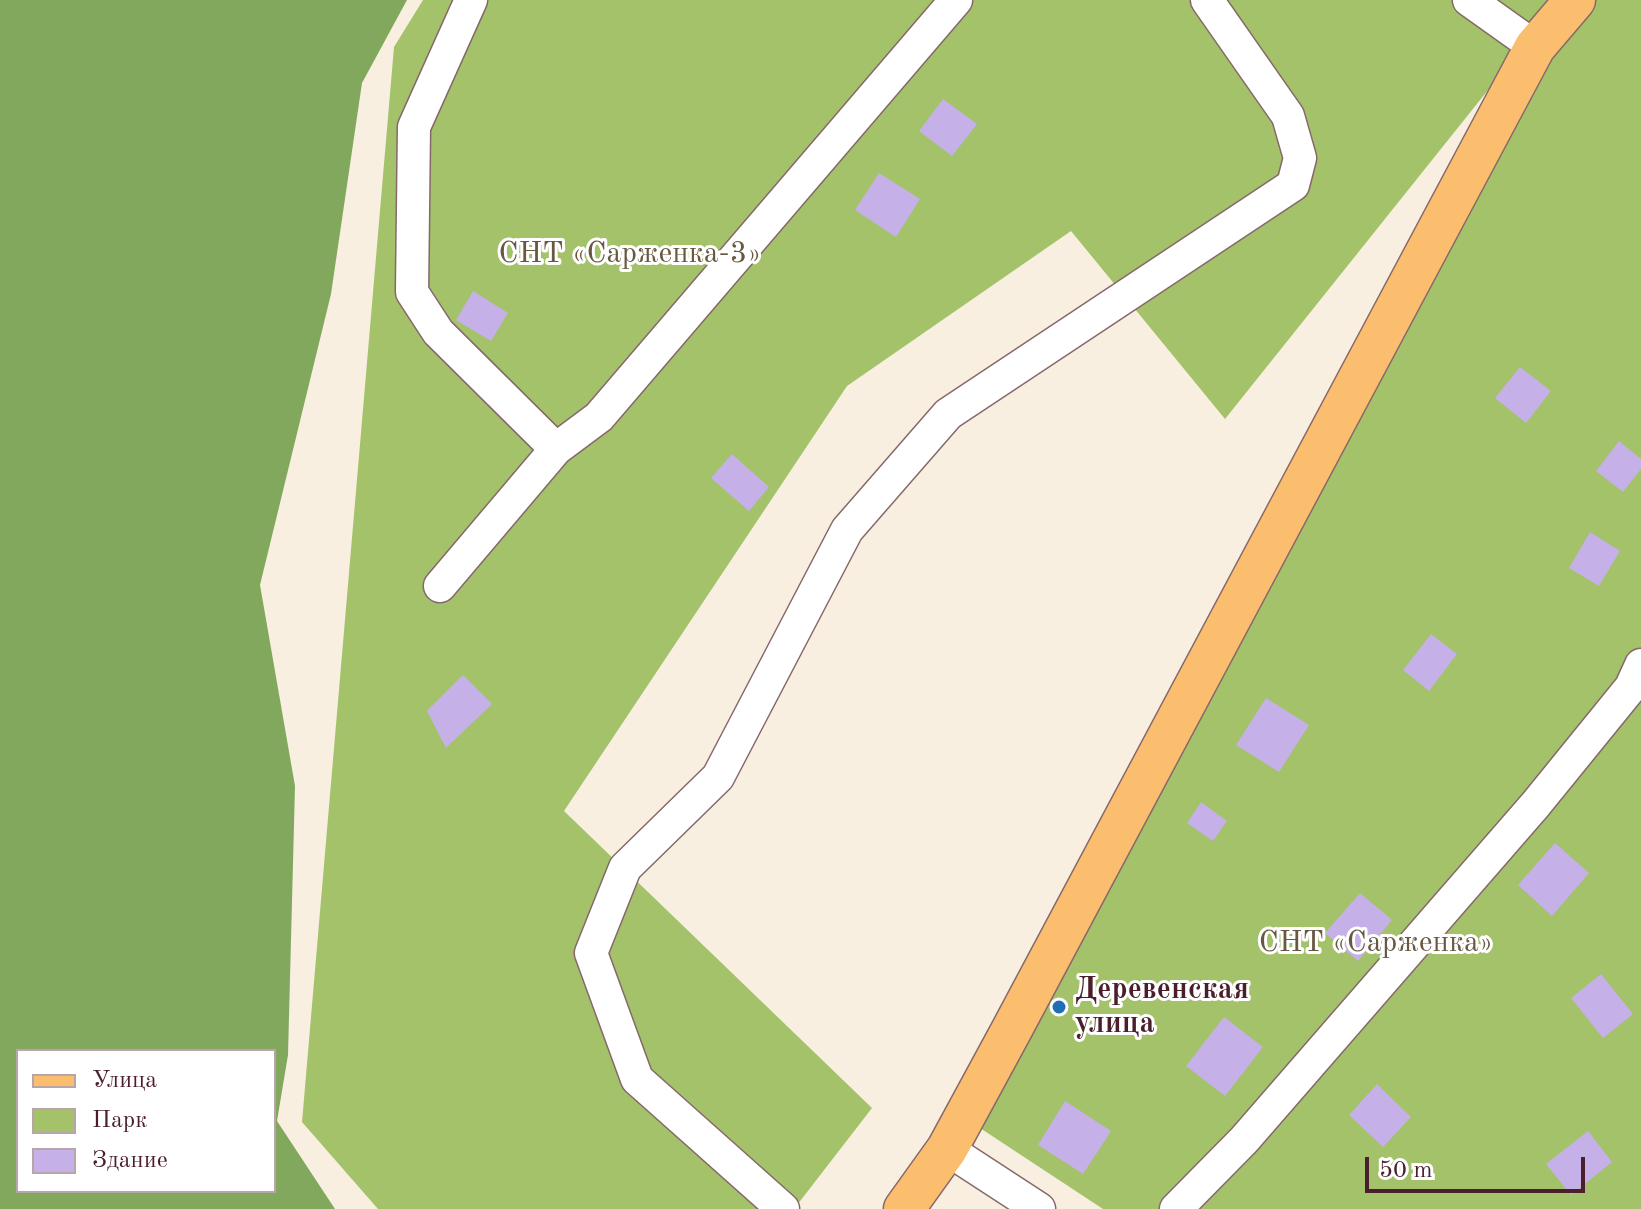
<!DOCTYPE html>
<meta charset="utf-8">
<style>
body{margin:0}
#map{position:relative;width:1641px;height:1209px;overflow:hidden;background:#f8efe0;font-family:"Old Standard TT",serif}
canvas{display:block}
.legend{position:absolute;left:16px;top:1049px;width:260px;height:144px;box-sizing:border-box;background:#fff;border:2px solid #b7a5aa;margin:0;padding:10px 14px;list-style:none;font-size:24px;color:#4a1f2b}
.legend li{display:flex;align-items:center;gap:16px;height:40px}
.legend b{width:40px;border:2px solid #b7a5aa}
.scale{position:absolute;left:1365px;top:1157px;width:220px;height:36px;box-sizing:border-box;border:4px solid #4a1f2b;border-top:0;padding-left:10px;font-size:24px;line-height:28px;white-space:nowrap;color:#4a1f2b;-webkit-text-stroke:6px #fff;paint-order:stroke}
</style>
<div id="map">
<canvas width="1641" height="1209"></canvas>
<ul class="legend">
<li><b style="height:10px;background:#fbbd6e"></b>Улица</li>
<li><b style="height:22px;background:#a3c26a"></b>Парк</li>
<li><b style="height:22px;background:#c5b1e7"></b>Здание</li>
</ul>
<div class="scale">50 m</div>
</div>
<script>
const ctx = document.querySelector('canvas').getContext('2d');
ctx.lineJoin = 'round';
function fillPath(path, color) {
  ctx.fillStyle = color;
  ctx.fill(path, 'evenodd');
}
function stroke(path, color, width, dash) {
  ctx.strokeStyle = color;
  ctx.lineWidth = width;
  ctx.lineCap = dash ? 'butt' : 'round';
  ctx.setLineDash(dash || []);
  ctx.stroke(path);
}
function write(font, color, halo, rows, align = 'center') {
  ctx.font = font + ' "Old Standard TT",serif';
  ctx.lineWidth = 6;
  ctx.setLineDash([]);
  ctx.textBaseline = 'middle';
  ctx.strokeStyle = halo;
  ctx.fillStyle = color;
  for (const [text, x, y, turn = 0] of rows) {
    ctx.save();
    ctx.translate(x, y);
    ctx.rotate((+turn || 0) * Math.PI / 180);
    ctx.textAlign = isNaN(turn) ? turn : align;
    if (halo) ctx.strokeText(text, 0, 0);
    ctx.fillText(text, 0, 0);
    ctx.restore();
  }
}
const green = new Path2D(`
 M423 0H1560L1225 419 1071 231 847 386 564 811 872 1108 794 1209H378L302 1122 394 47Z
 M1570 0H1641V1209H1103L980 1128Z`);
const forest = new Path2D(`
 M0 0H407L362 83 331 294 260 585 295 786 288 1055 277 1121 335 1209H0ZM18 1051H274V1191H18Z`);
const building = new Path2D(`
 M943 99 977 124 952 156 919 131Z
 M879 173 920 199 896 237 855 210Z
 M473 291 508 313 491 341 456 320Z
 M1520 367 1551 391 1526 423 1495 398Z
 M1619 441 1641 459V469L1623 492 1596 471Z
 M732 454 769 487 749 511 711 478Z
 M1590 532 1620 551 1599 586 1569 568Z
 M1431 634 1457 654 1429 691 1403 670Z
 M463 675 492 704 446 748 427 711Z
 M1266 698 1309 725 1279 772 1236 745Z
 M1201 802 1227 821 1213 841 1187 823Z
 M1555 843 1589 873 1552 916 1518 885Z
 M1360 893 1392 920 1358 961 1325 933Z
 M1601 974 1633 1014 1603 1038 1571 998Z
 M1224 1017 1263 1047 1225 1096 1186 1066Z
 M1377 1084 1411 1117 1383 1147 1349 1115Z
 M1065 1101 1111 1131 1083 1174 1038 1145Z
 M1588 1131 1612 1162 1571 1195 1546 1164Z`);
const minor = new Path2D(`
 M471 0 414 127 412 292 438 332 556 449
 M1469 0 1535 47
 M440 586 556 449 599 417 956 0
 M947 1149 1039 1209
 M783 1209 637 1079 591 953 625 868 718 777 847 530 948 414 1293 185 1300 158 1288 116 1207 0
 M1176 1209 1244 1140 1536 804 1631 687 1641 665`);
const major = new Path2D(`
 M904 1209 947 1149 1011 1031 1535 47 1575 0`);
const markers = [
 [1059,1007,8,"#1f6fb2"]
];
const parkNames = [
 ["СНТ «Сарженка-3»",630,254],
 ["СНТ «Сарженка»",1376,943]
];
const poiNames = [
 ["Деревенская",1075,990],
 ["улица",1075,1024]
];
fillPath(green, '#a3c26a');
fillPath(forest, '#82a85e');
fillPath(building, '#c5b1e7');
stroke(minor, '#87686a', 35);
stroke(major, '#87686a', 43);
stroke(minor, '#fff', 32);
stroke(major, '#fbbd6e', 40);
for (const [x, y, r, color] of markers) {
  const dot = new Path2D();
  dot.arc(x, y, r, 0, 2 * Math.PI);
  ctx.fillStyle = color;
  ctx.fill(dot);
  stroke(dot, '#fff', 3);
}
write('30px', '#695841', '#fff', parkNames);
write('bold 30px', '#4a1f2b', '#fff', poiNames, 'left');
</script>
